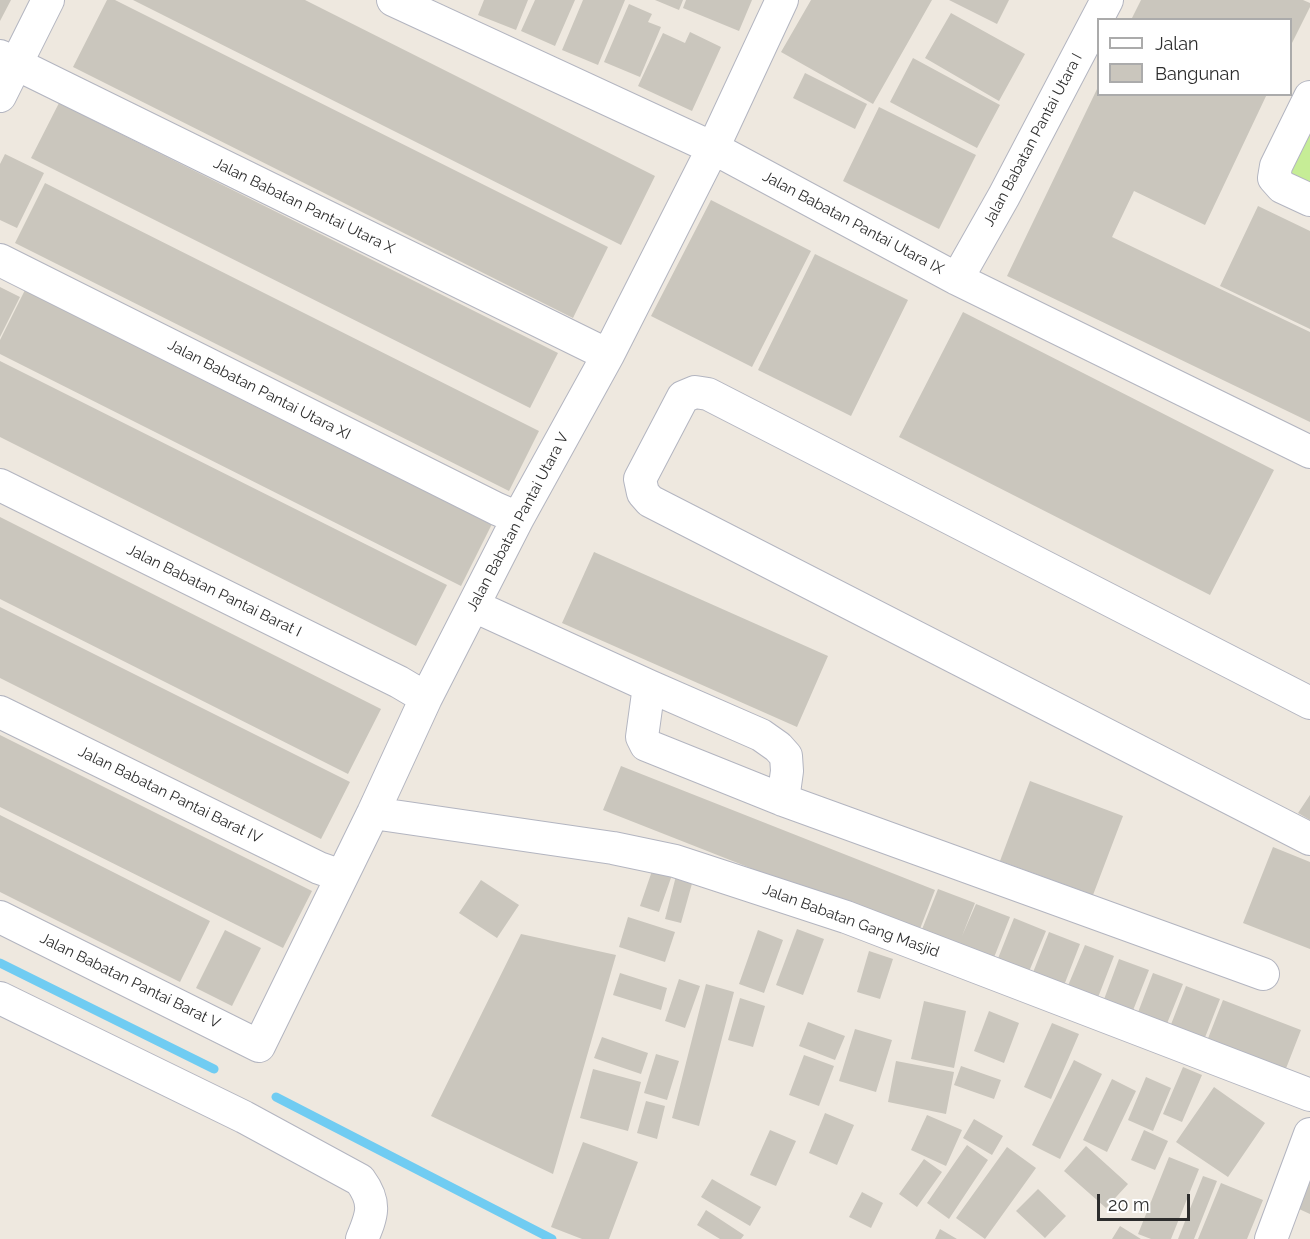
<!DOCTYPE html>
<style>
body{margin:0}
#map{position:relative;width:1310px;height:1239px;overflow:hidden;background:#eee8df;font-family:Raleway,sans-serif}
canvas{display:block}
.legend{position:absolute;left:1097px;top:18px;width:195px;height:78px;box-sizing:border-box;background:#fff;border:2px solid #ababab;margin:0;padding:8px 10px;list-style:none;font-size:18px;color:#2d2d2d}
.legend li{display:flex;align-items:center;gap:12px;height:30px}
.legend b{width:30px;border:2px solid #ababab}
.scale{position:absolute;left:1097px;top:1194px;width:93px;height:27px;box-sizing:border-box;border:3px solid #2d2d2d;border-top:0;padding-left:8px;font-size:18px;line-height:21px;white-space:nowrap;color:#2d2d2d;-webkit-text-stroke:4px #fff;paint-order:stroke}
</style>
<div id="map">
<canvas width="1310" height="1239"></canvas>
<ul class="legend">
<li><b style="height:8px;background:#fff"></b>Jalan</li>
<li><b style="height:16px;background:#cac6bd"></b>Bangunan</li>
</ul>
<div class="scale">20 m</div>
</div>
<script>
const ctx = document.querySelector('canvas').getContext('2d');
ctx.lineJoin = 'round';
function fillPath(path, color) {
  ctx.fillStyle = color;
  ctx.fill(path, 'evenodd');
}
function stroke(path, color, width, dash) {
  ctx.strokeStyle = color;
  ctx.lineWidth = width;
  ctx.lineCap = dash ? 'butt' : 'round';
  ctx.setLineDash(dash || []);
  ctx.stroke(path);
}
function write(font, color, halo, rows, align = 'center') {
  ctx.font = font + ' Raleway,sans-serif';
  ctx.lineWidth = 5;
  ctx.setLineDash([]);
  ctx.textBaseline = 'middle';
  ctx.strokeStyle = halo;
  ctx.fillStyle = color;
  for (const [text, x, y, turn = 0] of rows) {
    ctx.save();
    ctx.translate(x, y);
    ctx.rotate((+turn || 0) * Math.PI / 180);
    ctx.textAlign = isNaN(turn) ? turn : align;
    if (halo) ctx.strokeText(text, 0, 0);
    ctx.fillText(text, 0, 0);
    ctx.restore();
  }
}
const pitch = new Path2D(`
 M1310 128V187L1286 176Z`);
const stream = new Path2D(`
 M0 963 214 1069
 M276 1097 552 1239`);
const building = new Path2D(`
 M0 0H11L0 21Z
 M107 0H115L608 247 573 318 73 67Z
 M133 0H305L655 176 621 245Z
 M484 0H528L516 30 478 15Z
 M535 0H575L555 46 521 31Z
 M583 0H625L598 65 562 50Z
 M655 0H683L679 10Z
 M686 0H752L739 31 683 8Z
 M811 0H932L873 104 781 52Z
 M949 0H1009L997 24Z
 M1141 0H1303L1310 3V7L1290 47V20H1131Z
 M629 4 652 14 648 22 661 27 640 77 604 62Z
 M951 13 1025 54 999 101 925 58Z
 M690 32 721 47 692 111 638 86 663 33 685 43Z
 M913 58 1000 105 977 148 890 102Z
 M805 73 867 104 855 129 793 98Z
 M1098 87V94H1267L1205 225 1134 191 1112 237 1310 332V422L1007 276Z
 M59 103 558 353 530 408 31 158Z
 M879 107 976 155 939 229 843 181Z
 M5 154 44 173 17 228 0 220V164Z
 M45 183 539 431 509 491 15 243Z
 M711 200 811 251 752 367 651 316Z
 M1258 206 1310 231V329L1220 286Z
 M815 254 908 300 851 416 758 370Z
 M0 287 20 297 0 337Z
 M25 290 492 524 461 586 0 354V340Z
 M963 312 1274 470 1210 595 899 437Z
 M0 361 447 585 416 646 0 437Z
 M0 517 381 709 348 774 0 599Z
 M594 552 828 656 797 727 562 623Z
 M0 607 350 782 321 839 0 678Z
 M0 735 312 891 283 948 0 807Z
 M621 766 935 890 918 934 603 810Z
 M1030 781 1123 816 1093 895 1000 861Z
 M1310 795V820L1298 813Z
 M0 815 210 921 180 982 0 892Z
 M1273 847 1310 862V949L1243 923Z
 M653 868 672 875 659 912 640 906Z
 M676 876 693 880 681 923 665 919Z
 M481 880 519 905 497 938 459 913Z
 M938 889 975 903 962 936 976 904 1010 917 993 960 921 932Z
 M628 917 675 932 665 962 619 947Z
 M1014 918 1046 931 1028 974 997 961Z
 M797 929 824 939 803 995 776 985Z
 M225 930 261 948 232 1006 196 988Z
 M758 930 783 940 764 993 739 984Z
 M1049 932 1080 944 1063 988 1032 975Z
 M521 934 616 955 553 1174 431 1116Z
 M1085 945 1114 956 1097 1000 1067 988Z
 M869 951 893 959 880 999 857 992Z
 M1119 959 1149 970 1132 1013 1103 1002Z
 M620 973 667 988 661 1010 613 995Z
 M1153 973 1183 984 1166 1026 1137 1015Z
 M679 979 700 986 685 1028 665 1021Z
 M706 984 734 992 699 1126 672 1118Z
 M1186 986 1220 999 1204 1040 1170 1027Z
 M740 998 765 1006 753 1047 728 1040Z
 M1223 1000 1301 1030 1285 1071 1207 1041Z
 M924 1001 966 1011 954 1068 911 1059Z
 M989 1011 1019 1023 1004 1063 974 1051Z
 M808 1022 845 1036 835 1060 799 1046Z
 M1052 1023 1079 1034 1051 1099 1024 1087Z
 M855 1029 892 1040 876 1092 839 1081Z
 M602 1037 648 1053 641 1074 594 1058Z
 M656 1054 679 1061 667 1100 644 1093Z
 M804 1055 834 1066 819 1106 789 1095Z
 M1074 1060 1102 1074 1060 1159 1032 1145Z
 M896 1061 954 1072 946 1114 888 1102Z
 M961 1066 1001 1080 994 1099 954 1085Z
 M1183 1067 1202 1075 1182 1122 1163 1114Z
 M593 1069 641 1082 628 1131 580 1118Z
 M1146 1077 1171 1088 1153 1131 1128 1120Z
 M1112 1079 1136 1091 1107 1152 1083 1140Z
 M1214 1087 1265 1123 1228 1177 1176 1142Z
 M646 1101 665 1106 657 1139 637 1133Z
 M825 1113 854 1125 837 1165 809 1153Z
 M927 1115 962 1130 946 1166 911 1150Z
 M974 1119 1003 1136 992 1155 963 1138Z
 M770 1130 796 1141 776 1186 750 1175Z
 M1144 1130 1168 1141 1155 1170 1131 1160Z
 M583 1142 638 1162 609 1239H582L551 1227Z
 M967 1145 988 1160 949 1219 927 1203Z
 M1086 1146 1128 1184 1106 1208 1064 1171Z
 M1007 1147 1036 1168 985 1239 956 1218Z
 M1169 1157 1199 1169 1171 1239H1151L1138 1234Z
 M1310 1157V1214L1288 1204Z
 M924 1159 942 1172 917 1207 899 1194Z
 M1203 1176 1217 1181 1194 1239H1178Z
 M712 1179 761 1207 750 1226 701 1197Z
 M1221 1183 1263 1200 1247 1239H1198Z
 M1038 1189 1066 1216 1045 1238 1016 1211Z
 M862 1192 883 1203 871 1228 849 1217Z
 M706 1210 744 1235 741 1239H720L697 1225Z
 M1120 1226 1141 1239H1112Z
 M940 1229 957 1239H935Z`);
const minor = new Path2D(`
 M393 0 713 148 957 279 1310 452
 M0 56 608 355
 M0 96 48 0
 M1310 97 1276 166 1274 178 1282 187 1310 200
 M0 260 497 509 518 518
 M957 279 1004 196 1107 0
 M0 485 399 682 426 698
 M474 606 649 686 761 735 778 747 786 756 787 771 783 800
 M649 686 642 737 646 745 783 800 1263 974
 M1310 703 708 394 695 392 683 397 640 479 643 493 650 501 1310 839
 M0 712 319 868 342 876
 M373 813 613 848 675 861 846 917 1310 1095
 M0 917 259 1046 373 813 426 698 518 518 608 355 713 148 782 0
 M0 998 244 1117 360 1180C377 1203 372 1215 362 1239
 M1271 1239 1310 1134`);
const streetNames = [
 ["Jalan Babatan Pantai Utara I",1033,140,-62],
 ["Jalan Babatan Pantai Utara X",304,206,26],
 ["Jalan Babatan Pantai Utara IX",853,223,28],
 ["Jalan Babatan Pantai Utara XI",259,390,27],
 ["Jalan Babatan Pantai Utara V",518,522,-62],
 ["Jalan Babatan Pantai Barat I",214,591,26],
 ["Jalan Babatan Pantai Barat IV",170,795,26],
 ["Jalan Babatan Gang Masjid",851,921,20],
 ["Jalan Babatan Pantai Barat V",130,981,26]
];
fillPath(pitch, '#c6ed96');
stroke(stream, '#70ccf2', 9);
fillPath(building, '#cac6bd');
stroke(minor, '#b3b5c0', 34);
stroke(minor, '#fff', 32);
write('15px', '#2d2d2d', '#fff', streetNames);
</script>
